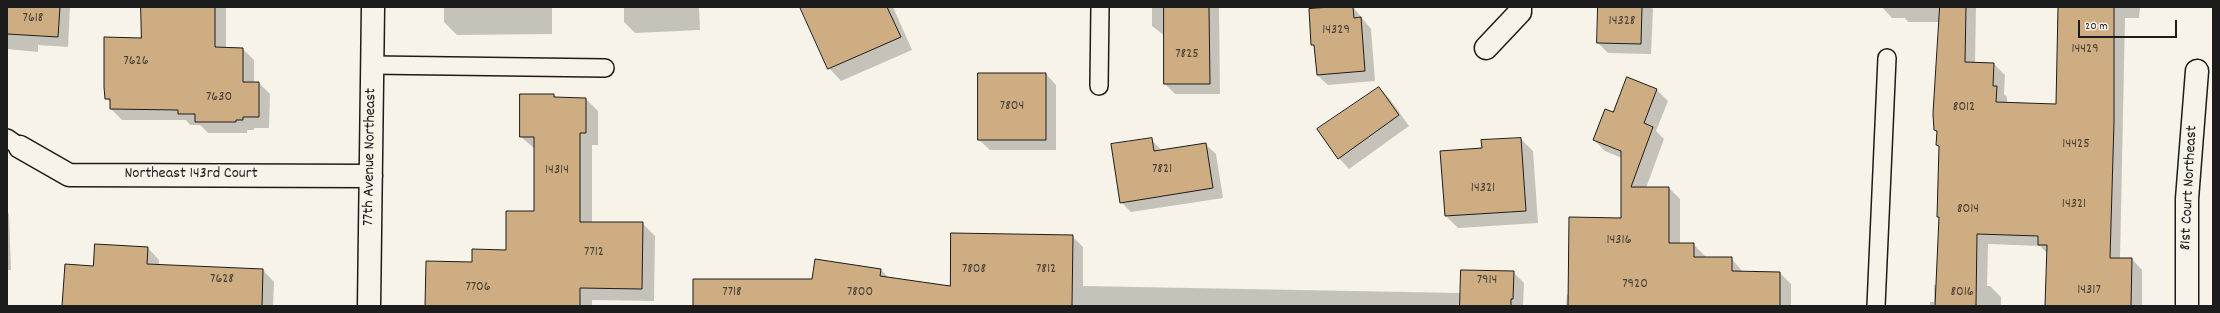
<!DOCTYPE html>
<style>
body{margin:0}
#map{position:relative;width:2220px;height:313px;overflow:hidden;background:#f7f3e8;font-family:Dekko,sans-serif}
canvas{display:block}
.frame{position:absolute;inset:0;border:8px solid #1c1c1c;pointer-events:none}
.scale{position:absolute;left:2078px;top:20px;width:99px;height:18px;box-sizing:border-box;border:2px solid #1c1c1c;border-top:0;padding-left:5px;font-size:12px;line-height:14px;white-space:nowrap;color:#1c1c1c;-webkit-text-stroke:3px #f7f3e8;paint-order:stroke}
</style>
<div id="map">
<canvas width="2220" height="313"></canvas>
<div class="frame"></div>
<div class="scale">20 m</div>
</div>
<script>
const ctx = document.querySelector('canvas').getContext('2d');
ctx.lineJoin = 'round';
function fillPath(path, color) {
  ctx.fillStyle = color;
  ctx.fill(path, 'evenodd');
}
function stroke(path, color, width, dash) {
  ctx.strokeStyle = color;
  ctx.lineWidth = width;
  ctx.lineCap = dash ? 'butt' : 'round';
  ctx.setLineDash(dash || []);
  ctx.stroke(path);
}
function write(font, color, halo, rows, align = 'center') {
  ctx.font = font + ' Dekko,sans-serif';
  ctx.lineWidth = 3;
  ctx.setLineDash([]);
  ctx.textBaseline = 'middle';
  ctx.strokeStyle = halo;
  ctx.fillStyle = color;
  for (const [text, x, y, turn = 0] of rows) {
    ctx.save();
    ctx.translate(x, y);
    ctx.rotate((+turn || 0) * Math.PI / 180);
    ctx.textAlign = isNaN(turn) ? turn : align;
    if (halo) ctx.strokeText(text, 0, 0);
    ctx.fillText(text, 0, 0);
    ctx.restore();
  }
}
const shadow = new Path2D(`
 M7 7H70L68 47 38 45V52L7 49Z
 M142 7H226V48L243 49 254 60V83H259L270 94 269 128H254V130H247V133H208L200 125H190L186 120H122L111 109V103L106 98 142 39Z
 M444 7H552V34L457 35 444 22Z
 M624 7H699L700 30 635 33 624 22Z
 M802 7H893L912 50 841 81 829 68Z
 M1152 7H1219L1220 94H1175L1165 84V36L1152 26Z
 M1344 7H1353L1371 29 1375 81 1328 85 1317 75 1316 48 1312 44Z
 M1599 7H1651L1653 9 1651 54 1608 53 1598 43Z
 M1882 7H1976L1975 63 1994 64 2005 75 2004 94 2007 97V104L2057 105 2059 7H2140L2139 18H2125L2120 259H2132L2142 270V306H2046L2047 253 2040 246 1988 244 1987 286H1990L2001 297V306H1930V302H1934V285H1936L1940 219 1938 216 1940 148 1937 145 1938 133 1935 130 1940 22H1908L1905 18H1892Z
 M979 74H1046L1056 85V150H990L979 140Z
 M1379 88 1389 98 1409 126 1349 169 1339 158 1319 130Z
 M1657 90 1668 101 1656 131 1664 139 1646 188H1669L1680 199V244H1693L1705 256V258H1731L1743 272 1780 273 1791 284V306H1566L1567 294H1569L1622 219V158L1605 151 1594 140 1614 114Z
 M521 95H554L557 98 586 99 598 111V145H592V223H642L655 236 654 301 592 300V306H426L473 263 507 251 535 212V149L521 137Z
 M1151 139 1162 151 1205 144 1216 154 1223 198 1131 212 1121 202Z
 M1521 139 1533 151 1538 223 1458 228 1446 216 1483 149Z
 M7 212 9 214 11 270H7Z
 M1072 236 1083 247V286L1461 293 1513 272 1524 283 1523 306H694L813 280 881 270 889 278 951 287Z
 M148 248 159 260V266L263 270 274 282 273 306H64L94 267Z`);
const building = new Path2D(`
 M7 7H60L58 37 7 34Z
 M141 7H215V47L243 48V82H259V117H243V120H236V122H195V114H178V110L110 109V99H105L104 87V37L141 38Z
 M800 7H887L901 37 828 69Z
 M1164 7H1209L1210 84H1164Z
 M1330 7H1353L1354 18 1361 17 1365 71 1317 75 1314 45H1311L1309 9Z
 M1598 7H1642L1641 44 1597 43Z
 M1940 7H1966L1965 62 1994 63 1993 86H1997L1996 102 2056 104 2058 7H2114V122L2110 258H2132L2131 306H2045L2047 245H2038V236L1977 234 1976 306H1935L1939 217H1937L1939 146 1936 145 1937 131 1934 130 1933 114Z
 M978 73H1046V140H978Z
 M1627 77 1657 89 1644 123 1653 127 1631 187H1669V243H1694V257H1732V271L1780 272V306H1568L1569 217 1621 218V151L1593 140 1605 109 1613 112Z
 M1379 87 1399 115 1338 159 1317 129Z
 M520 94H554V97L586 98V133H580V222H643L642 289 580 288V306H425L426 261 472 262V249L506 250V211H534V137H520Z
 M1152 138 1154 151 1206 143 1213 188 1120 203 1111 144Z
 M1521 138 1526 211 1445 216 1440 151 1482 148 1481 140Z
 M951 233 1073 235 1072 306H693V279H812L815 259 881 269 880 276 950 286Z
 M95 244 148 247 147 264 263 269 262 306H62L65 264 93 266Z
 M1461 270 1514 271 1513 299H1511V306H1460Z`);
const service = new Path2D(`
 M372 65 605 68
 M1099 86 1100 7
 M7 138 20 147
 M1876 306 1887 58`);
const minor = new Path2D(`
 M1486 48 1520 12V7
 M20 147 69 175 371 176
 M369 306 373 7
 M2187 306V199L2197 71`);
const numberNames = [
 ["7618",33,19],
 ["14328",1622,22],
 ["14329",1336,31],
 ["14429",2085,50],
 ["7825",1187,55],
 ["7626",136,62],
 ["7630",219,98],
 ["7804",1012,107],
 ["8012",1964,108],
 ["14425",2076,145],
 ["7821",1162,170],
 ["14314",557,171],
 ["14321",1483,189],
 ["14321",2074,205],
 ["8014",1968,210],
 ["14316",1619,241],
 ["7712",594,253],
 ["7808",974,270],
 ["7812",1046,270],
 ["7628",222,280],
 ["7914",1487,281],
 ["7920",1635,285],
 ["7706",478,288],
 ["14317",2089,291],
 ["7718",732,293],
 ["7800",860,293],
 ["8016",1962,293]
];
const streetNames = [
 ["77th Avenue Northeast",371,157,-89],
 ["Northeast 143rd Court",191,175],
 ["81st Court Northeast",2190,188,-87]
];
fillPath(shadow, '#0003');
fillPath(building, '#cdad81');
stroke(building, '#1c1c1c', 1);
stroke(service, '#1c1c1c', 20);
stroke(minor, '#1c1c1c', 25);
stroke(service, '#f7f3e8', 17);
stroke(minor, '#f7f3e8', 22);
write('14px', '#484035', null, numberNames);
write('16px', '#1c1c1c', '#f7f3e8', streetNames);
</script>
